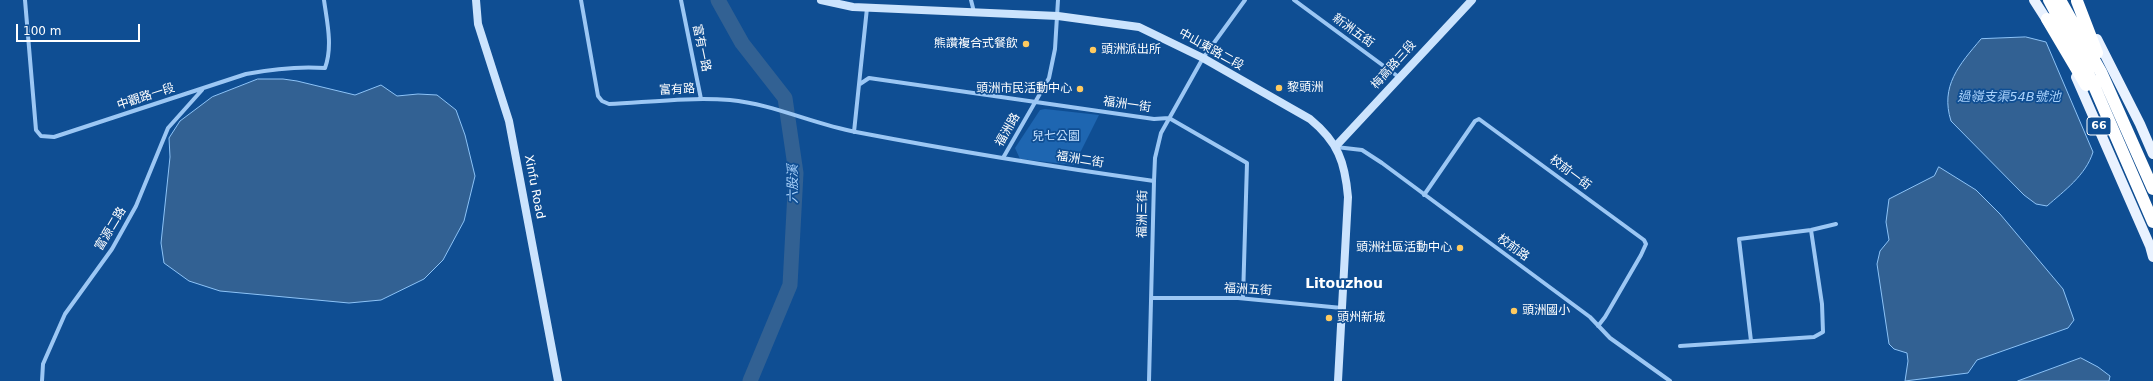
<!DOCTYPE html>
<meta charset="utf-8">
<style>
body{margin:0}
#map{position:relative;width:2153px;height:381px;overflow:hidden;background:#0f4e93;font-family:"DejaVu Sans",sans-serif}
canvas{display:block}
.scale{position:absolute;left:16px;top:24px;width:124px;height:18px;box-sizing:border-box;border:2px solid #fff;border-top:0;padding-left:5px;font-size:12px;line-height:14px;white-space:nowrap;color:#fff;-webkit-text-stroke:3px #0f4e93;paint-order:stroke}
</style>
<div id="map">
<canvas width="2153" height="381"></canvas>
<div class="scale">100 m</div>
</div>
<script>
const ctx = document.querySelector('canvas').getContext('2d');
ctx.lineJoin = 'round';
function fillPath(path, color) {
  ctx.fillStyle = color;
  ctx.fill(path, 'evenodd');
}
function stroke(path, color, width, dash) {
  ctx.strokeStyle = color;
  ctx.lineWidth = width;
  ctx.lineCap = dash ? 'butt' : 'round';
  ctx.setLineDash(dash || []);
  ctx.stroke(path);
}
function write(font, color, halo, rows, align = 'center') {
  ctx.font = font + ' "DejaVu Sans","Noto Sans TC",sans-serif';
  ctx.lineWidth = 3.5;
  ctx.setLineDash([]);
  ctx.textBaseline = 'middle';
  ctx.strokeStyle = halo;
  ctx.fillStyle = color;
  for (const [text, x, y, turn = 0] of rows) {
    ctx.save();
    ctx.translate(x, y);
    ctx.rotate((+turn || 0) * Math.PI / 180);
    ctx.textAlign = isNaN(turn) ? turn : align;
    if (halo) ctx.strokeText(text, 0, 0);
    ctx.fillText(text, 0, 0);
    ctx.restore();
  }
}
const green = new Path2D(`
 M1045 109 1099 115 1074 165 1020 159 1015 148 1040 110Z`);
const water = new Path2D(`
 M2026 37 2046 42 2093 152C2086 175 2064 191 2047 206L2036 204 2024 195 1951 121C1940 86 1959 65 1981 39Z
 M258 79H283L297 81 355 95 381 85 397 96 418 94 437 95 456 110 465 135 475 176 464 221 443 260 424 279 381 300 349 303 220 291 189 281 164 263 161 243 170 157 169 138 180 121 212 97Z
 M1939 167 1976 190 2000 214 2063 289 2074 320 2068 328 1977 360 1968 373 1905 381 1908 361 1907 353 1894 349 1889 344 1877 264 1880 251 1889 240 1886 222 1889 199 1934 176Z
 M2081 358 2098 367 2110 376 2109 381H2018Z`);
const river = new Path2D(`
 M718 0 742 43 785 98 796 173 790 285 750 381`);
const street = new Path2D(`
 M25 0 36 130 41 136 54 137 246 74C272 69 298 66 325 68 333 46 327 22 324 0
 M581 0 598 96 602 101 609 104C649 102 690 97 730 100 773 104 813 124 856 132 955 151 1054 167 1154 181
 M681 0 701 99
 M971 0 974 12
 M1294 0 1400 78
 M860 84 869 78 1154 119 1169 118 1247 163 1243 298
 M854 132 867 8
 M1336 147 1362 150 1382 163 1590 317 1610 338 1670 381
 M1003 158 1049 78 1055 49 1058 0
 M1424 195 1475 121 1479 119 1644 240 1646 244 1641 255 1605 317 1598 326
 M1151 298H1238L1342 308
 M1751 341 1739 239 1811 230 1836 224
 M1680 346 1814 337 1823 332 1822 304 1811 230
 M42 381 43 364 65 314 112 249 136 206 168 128 202 90
 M1149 381 1154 181 1155 158 1161 133 1203 58 1245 0`);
const secondary = new Path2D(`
 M476 0 478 24 509 121 558 381
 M821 0 853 7 1058 16 1139 27 1203 58 1310 119C1338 142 1345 162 1348 197L1338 381
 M1335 147 1472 0`);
const primary = new Path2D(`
 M2034 0 2050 25
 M2097 39 2140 124 2153 154
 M2076 77 2150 246 2153 257`);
const highway = new Path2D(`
 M2049 0 2091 79 2153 222
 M2060 0 2101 72 2153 189
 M2077 1 2097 53
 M2047 19 2086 85`);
const markers = [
 [1026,44,4,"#ffca5f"],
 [1093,50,4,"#ffca5f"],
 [1279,88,4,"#ffca5f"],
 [1080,89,4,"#ffca5f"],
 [1460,248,4,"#ffca5f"],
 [1514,311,4,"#ffca5f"],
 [1329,318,4,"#ffca5f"]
];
const shields = [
 [2099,126,24]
];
const shieldNames = [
 ["66",2099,126]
];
const streetNames = [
 ["新洲五街",1353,31,36],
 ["富有一路",701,48,78],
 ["中山東路二段",1211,50,29],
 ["梅高路三段",1394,65,-48],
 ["富有路",677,90,-3],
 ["中觀路一段",146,97,-18],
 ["福洲一街",1127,105,8],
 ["福洲路",1008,130,-60],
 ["福洲二街",1080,160,9],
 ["校前一街",1570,173,37],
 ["Xinfu Road",534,187,79],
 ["福洲三街",1143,214,-89],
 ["富源二路",111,229,-59],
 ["校前路",1513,248,36],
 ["福洲五街",1248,290,3]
];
const poiNames = [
 ["熊讚複合式餐飲",1018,44,"right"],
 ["頭洲派出所",1101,50],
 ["黎頭洲",1287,88],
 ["頭洲市民活動中心",1072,89,"right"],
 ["頭洲社區活動中心",1452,248,"right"],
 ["頭洲國小",1522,311],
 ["頭州新城",1337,318]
];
const parkNames = [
 ["兒七公園",1056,137]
];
const waterNames = [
 ["過嶺支渠54B號池",2009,98],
 ["六股溪",794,184,-90]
];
const quarterNames = [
 ["Litouzhou",1344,284]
];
fillPath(green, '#1e66b1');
fillPath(water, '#326193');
stroke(water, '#8dc3f7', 1);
stroke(river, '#326193', 15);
stroke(street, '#9cc7f4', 4);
stroke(secondary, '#cbe3fd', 8);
stroke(primary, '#e9f2ff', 10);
stroke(highway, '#fff', 12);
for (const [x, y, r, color] of markers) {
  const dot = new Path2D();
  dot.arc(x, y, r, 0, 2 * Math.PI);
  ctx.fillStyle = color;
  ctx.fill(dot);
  stroke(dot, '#0f4e93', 1.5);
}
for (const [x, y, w] of shields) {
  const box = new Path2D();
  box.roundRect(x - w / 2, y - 9, w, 18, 3);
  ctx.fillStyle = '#0f4e93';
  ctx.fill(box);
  stroke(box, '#fff', 1);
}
write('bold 11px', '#fff', null, shieldNames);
write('12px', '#fff', '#0f4e93', streetNames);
write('12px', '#fff', '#0f4e93', poiNames, 'left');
write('12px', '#c4e0fe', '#0f4e93', parkNames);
write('italic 13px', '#a8d1fb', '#0f4e93', waterNames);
write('bold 14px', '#fff', '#0f4e93', quarterNames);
</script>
